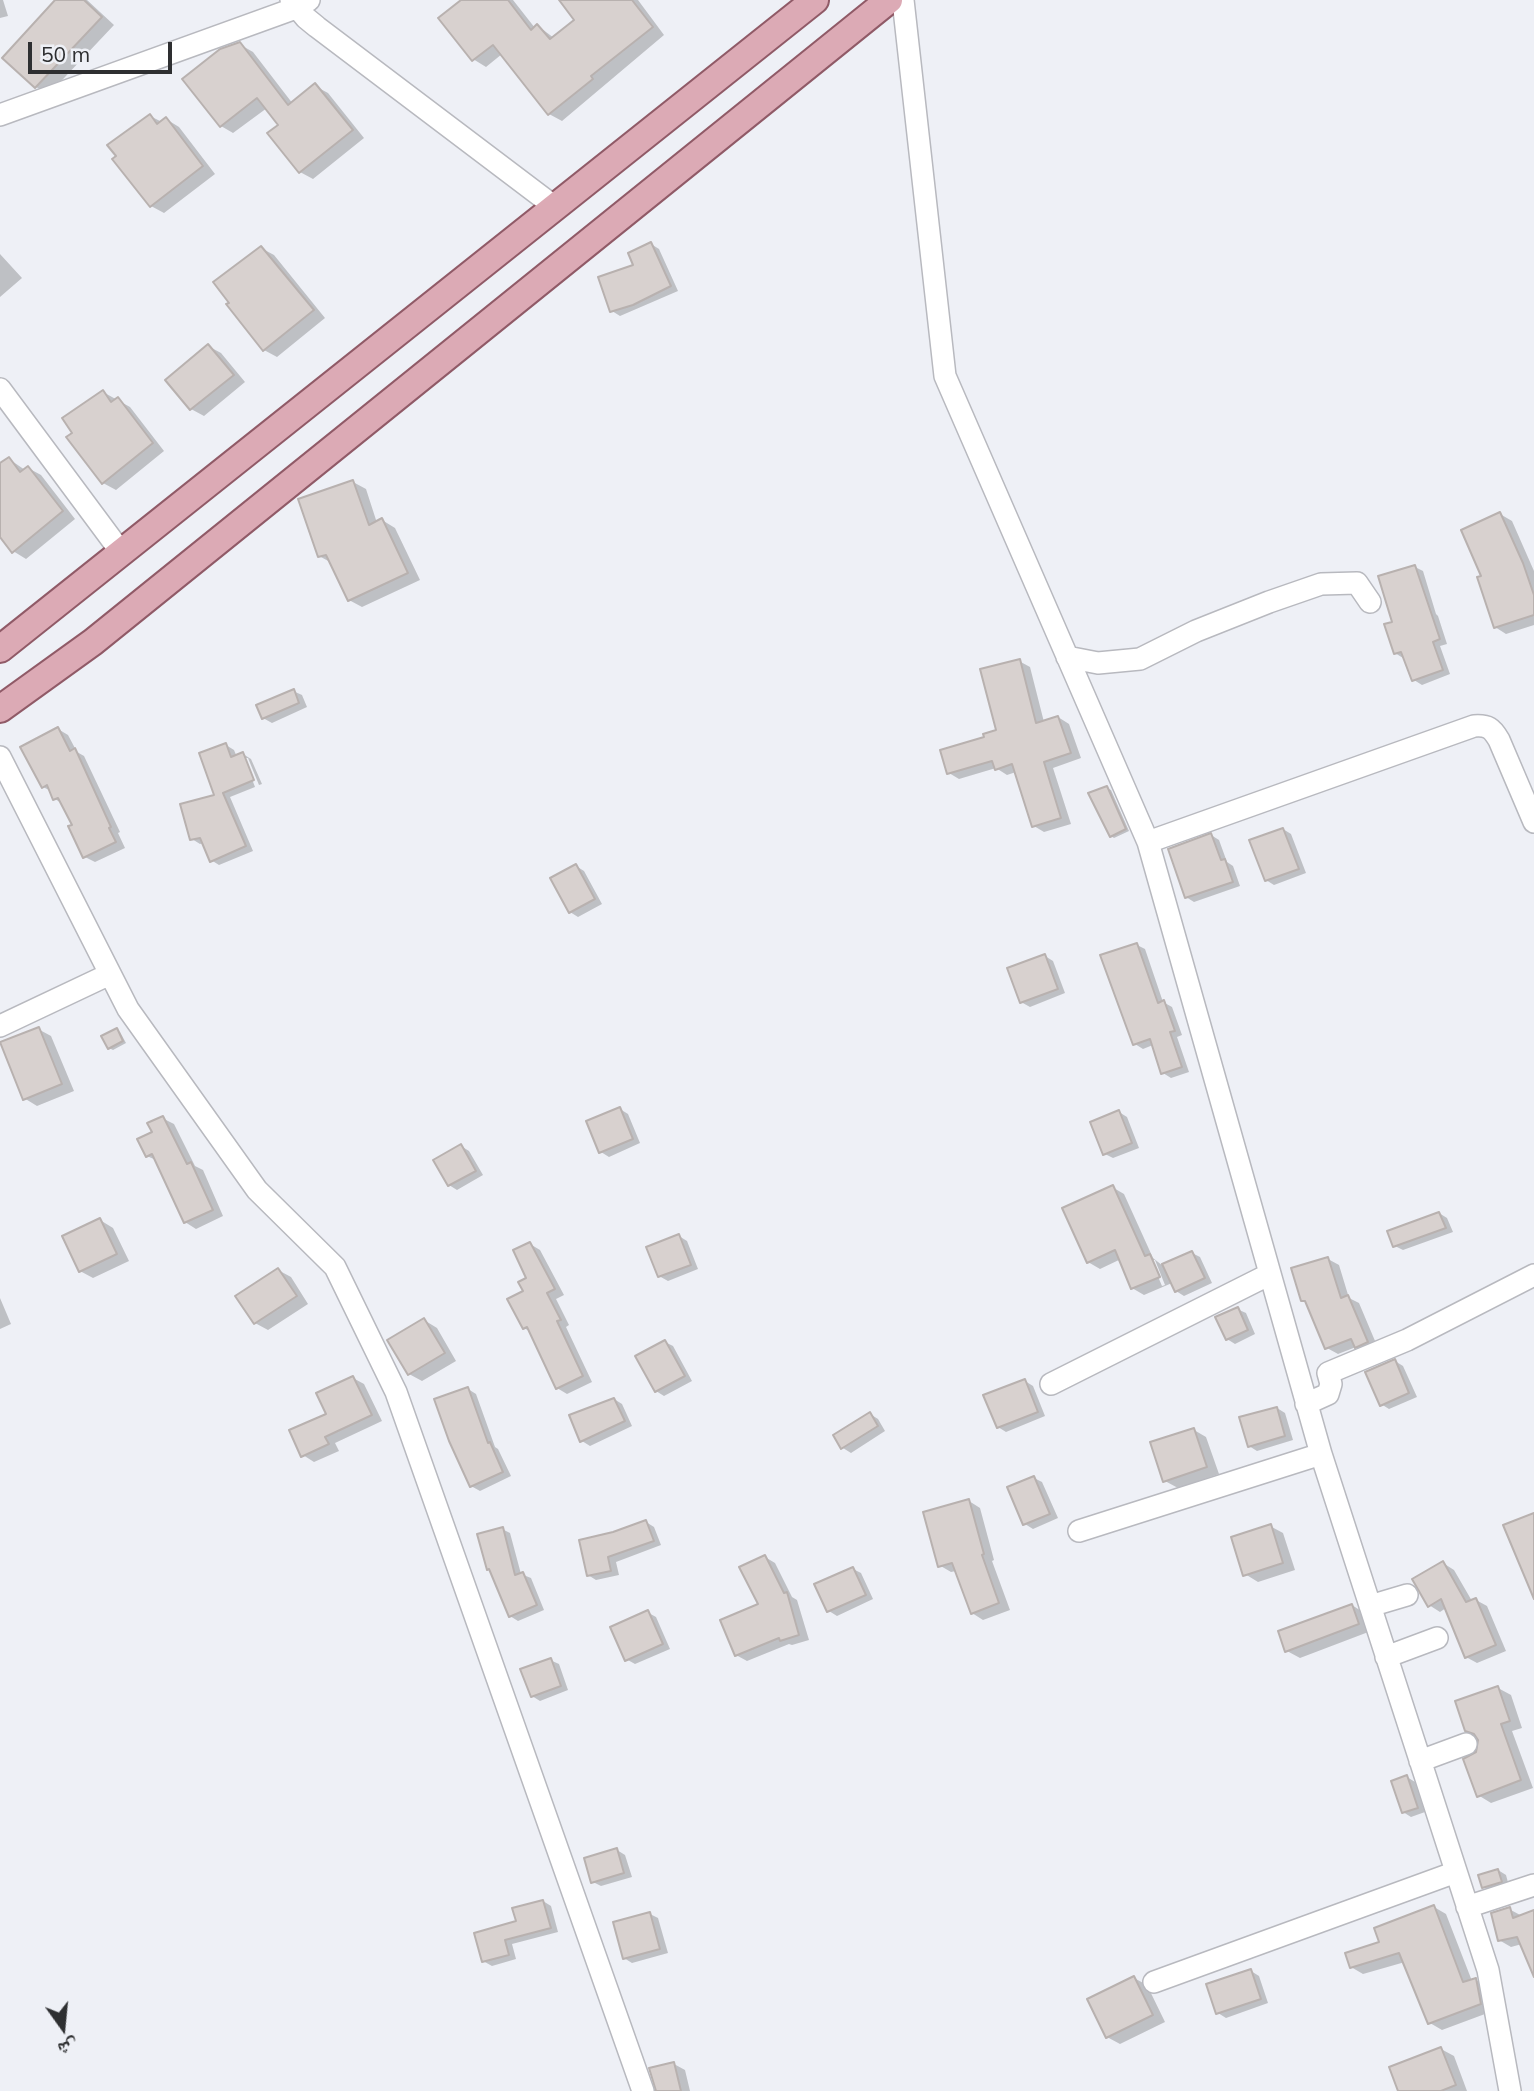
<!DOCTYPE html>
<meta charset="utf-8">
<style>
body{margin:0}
#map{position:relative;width:1534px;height:2091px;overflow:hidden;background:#eef0f6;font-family:Mulish,"Noto Naskh Arabic",sans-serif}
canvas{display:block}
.north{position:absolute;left:28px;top:1993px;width:70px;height:70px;-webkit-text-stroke:5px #eef0f6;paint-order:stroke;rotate:165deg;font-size:19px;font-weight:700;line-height:28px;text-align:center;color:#2e2f31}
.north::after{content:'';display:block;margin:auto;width:24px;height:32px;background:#2e2f31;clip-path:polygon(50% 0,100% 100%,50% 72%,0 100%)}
.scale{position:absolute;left:28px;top:42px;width:144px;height:32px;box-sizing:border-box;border:4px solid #2e2f31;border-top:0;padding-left:9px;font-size:21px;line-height:24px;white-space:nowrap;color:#2e2f31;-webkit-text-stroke:5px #eef0f6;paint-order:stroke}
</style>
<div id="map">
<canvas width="1534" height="2091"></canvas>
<div class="north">ش</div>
<div class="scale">50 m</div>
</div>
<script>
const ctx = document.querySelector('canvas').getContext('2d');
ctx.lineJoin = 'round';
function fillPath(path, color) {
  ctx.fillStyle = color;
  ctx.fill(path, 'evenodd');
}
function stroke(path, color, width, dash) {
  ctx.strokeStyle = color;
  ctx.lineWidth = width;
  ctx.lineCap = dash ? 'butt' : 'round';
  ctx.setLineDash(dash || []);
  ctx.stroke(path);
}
const shadow = new Path2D(`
 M0 0H3L8 16 0 18Z
 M58 0H87L114 25 49 94 36 87 4 58Z
 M464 0H513L535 28 538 26 554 38 577 21 573 0H638L664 35 562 121 549 114 502 54 486 67 473 59Z
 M239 44 253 52 293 104 315 86 328 93 364 138 313 179 300 172 281 125 267 108 233 133 221 126Z
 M150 116 162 122 166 119 179 127 215 174 164 213 151 206Z
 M651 244 659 249 678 291 620 316 612 311 636 266Z
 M261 248 274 255 325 318 277 357 264 350Z
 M0 254 22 278 0 297Z
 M208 346 221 353 245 382 204 416 191 409Z
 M103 392 130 407 164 451 116 490 103 483 74 433Z
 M9 459 25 470 28 468 41 475 75 519 26 559 13 551 0 534V465Z
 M353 482 366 489 377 523 382 520 395 528 420 580 362 607 349 600 332 563 319 556Z
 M1500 514 1512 521 1534 571V625L1506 634 1495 627 1484 577Z
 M1415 567 1423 571 1436 614 1438 616 1447 644 1440 646 1450 674 1422 685 1414 680 1403 658 1395 653 1394 623Z
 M1019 661 1030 667 1044 722 1058 717 1069 724 1081 758 1053 768 1071 824 1044 832 1034 826 1016 772 1007 775 996 768 959 779 949 773 986 738 998 731Z
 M293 691 302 695 307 707 272 723 263 718Z
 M58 729 68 735 77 752 84 756 120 832 118 833 125 848 95 862 85 857 74 825 63 804 55 799 51 791 43 787Z
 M226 745 234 750 237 757 243 754 251 759 262 784 259 785 248 758H244L255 787 230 797 253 851 219 865 211 860 204 843 200 844 192 839 216 796Z
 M1107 788 1111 790 1129 831 1114 838 1111 836Z
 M1283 829 1291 834 1306 873 1274 885 1266 880Z
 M1211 835 1219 840 1227 862 1233 866 1240 886 1194 902 1186 897Z
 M576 866 584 871 602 904 578 917 570 912Z
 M1137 945 1145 949 1163 1002 1172 1007 1182 1035 1177 1037 1189 1072 1171 1078 1163 1073 1153 1045 1143 1049 1135 1044Z
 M1045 956 1053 961 1065 993 1030 1007 1021 1002Z
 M38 1029 51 1036 74 1091 37 1106 24 1098Z
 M117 1030 120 1032 126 1043 113 1050 109 1048Z
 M620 1109 628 1114 640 1143 609 1157 601 1152Z
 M1119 1112 1127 1117 1139 1148 1113 1158 1105 1154Z
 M162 1118 174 1124 195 1166 203 1170 223 1216 196 1229 185 1222 158 1161 147 1156 154 1132Z
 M461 1146 469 1151 483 1175 457 1190 449 1185Z
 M1112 1187 1124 1194 1153 1258 1163 1266 1192 1253 1200 1257 1212 1283 1184 1296 1176 1291 1172 1283 1144 1295 1132 1288 1121 1259 1100 1269 1088 1262ZM1151 1260H1155L1165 1285 1162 1286Z
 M1439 1213 1447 1218 1453 1232 1403 1250 1395 1246Z
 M100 1220 113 1228 129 1261 93 1278 80 1271Z
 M679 1236 687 1241 698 1269 668 1281 659 1276Z
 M530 1244 540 1250 564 1295 556 1299 569 1325 566 1327 592 1382 567 1394 557 1388 531 1332 524 1328Z
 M1328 1259 1339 1265 1349 1298 1359 1303 1378 1348 1367 1353 1356 1347 1338 1354 1327 1348 1308 1303 1303 1300Z
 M278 1270 291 1277 308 1304 268 1330 255 1323Z
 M0 1298 11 1324 0 1329Z
 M1237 1309 1246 1313 1255 1334 1235 1344 1227 1339Z
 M424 1320 437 1328 456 1361 422 1381 409 1374Z
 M665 1342 673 1346 692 1381 664 1396 656 1391Z
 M1395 1361 1403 1366 1417 1397 1389 1409 1381 1404Z
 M353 1378 364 1384 382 1421 335 1443 339 1451 314 1462 303 1455Z
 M1025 1381 1033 1386 1045 1416 1006 1432 998 1427Z
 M468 1389 476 1394 495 1447 498 1449 511 1476 480 1491 471 1486Z
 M614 1399 622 1404 632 1426 590 1446 582 1441Z
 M1277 1408 1285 1413 1293 1440 1257 1451 1249 1446Z
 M870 1414 878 1419 885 1431 851 1453 843 1448Z
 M1194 1430 1206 1437 1219 1474 1178 1488 1165 1481Z
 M1034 1478 1042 1482 1058 1518 1033 1529 1025 1524Z
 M969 1501 980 1508 994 1560 992 1561 1010 1610 983 1620 972 1613 956 1571 951 1572 939 1565Z
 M646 1522 654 1527 661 1545 616 1562 619 1575 596 1580 588 1575 613 1534Z
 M1270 1526 1283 1533 1295 1570 1258 1582 1245 1574Z
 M502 1529 510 1533 521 1574 531 1578 544 1610 518 1621 510 1616 491 1570 488 1569Z
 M765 1557 775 1563 792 1597 797 1600 809 1640 792 1645 789 1644 747 1661 736 1655 760 1605Z
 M1443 1563 1454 1570 1472 1601 1476 1600 1487 1606 1506 1651 1477 1663 1466 1657 1446 1608 1440 1612 1429 1605Z
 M853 1569 861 1573 873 1599 837 1616 829 1611Z
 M1352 1605 1364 1613 1371 1631 1300 1658 1287 1651Z
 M647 1612 656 1617 670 1649 635 1664 626 1659Z
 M550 1660 559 1664 568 1690 540 1701 532 1696Z
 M1498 1688 1511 1695 1522 1728 1512 1731 1533 1788 1491 1803 1478 1795V1737L1466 1730Z
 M1407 1777 1415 1782 1425 1812 1411 1817 1403 1812Z
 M617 1850 625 1855 632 1877 601 1886 593 1882Z
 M1498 1870 1506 1875 1509 1886 1492 1892 1484 1887Z
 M543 1901 551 1906 558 1932 512 1944 516 1959 492 1966 483 1961 518 1923Z
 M1434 1907 1446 1914 1472 1981 1476 1980 1488 1987 1493 2011 1442 2030 1430 2023 1405 1962 1363 1974 1351 1967Z
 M1509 1909 1522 1916 1534 1912V1973L1522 1944 1511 1947 1499 1940Z
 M650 1914 658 1918 668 1953 632 1963 624 1958Z
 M1251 1971 1259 1976 1268 2003 1226 2018 1218 2013Z
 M1134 1978 1147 1985 1165 2022 1120 2044 1107 2037Z
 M1441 2049 1454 2056 1467 2091H1400Z
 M674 2064 685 2070 690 2091H657Z`);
const building = new Path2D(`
 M55 0H84L102 17 35 88 2 58Z
 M461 0H508L531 30 537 24 550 39 574 20 559 0H632L653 27 591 76 593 79 548 115 493 45 472 61 438 18Z
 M240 42 288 105 315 83 353 130 299 173 267 133 278 125 257 98 220 127 182 79 220 49Z
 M150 114 157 124 166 117 203 166 150 207 112 159 116 156 107 145Z
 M651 242 671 286 633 305 610 312 598 277 633 265 628 253Z
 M261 246 314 310 263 351 226 304 229 303 213 282Z
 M208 344 234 375 190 410 165 380Z
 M103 390 111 402 118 397 153 443 102 484 66 437 72 433 62 418Z
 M9 457 20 472 28 466 63 511 12 553 0 537V463Z
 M353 480 369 525 382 518 408 573 348 601 326 555 318 557 298 499Z
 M1500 512 1523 563 1534 595V615L1494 628 1477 577 1481 576 1461 530Z
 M1415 565 1440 639 1433 642 1443 670 1412 681 1401 652 1394 654 1384 624 1392 622 1378 576Z
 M1020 659 1036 723 1058 716 1071 753 1044 762 1061 818 1032 827 1012 764 995 770 992 761 947 774 940 750 984 737 983 734 996 730 980 669Z
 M294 689 299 703 262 719 256 705Z
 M58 727 70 751 75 748 111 827 109 828 116 842 83 858 68 826 72 825 58 798 53 800 47 785 42 788 20 747Z
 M226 743 231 757 243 752 254 780 223 793 246 846 210 862 200 838 190 840 180 804 214 795 199 753Z
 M1107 786 1126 829 1110 837 1088 793Z
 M1283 828 1299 869 1265 881 1249 840Z
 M1211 833 1221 860 1225 859 1233 882 1185 898 1168 849Z
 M576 864 595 899 569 913 550 878Z
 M1137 943 1158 1003 1164 1000 1175 1031 1170 1032 1182 1067 1161 1074 1150 1039 1133 1045 1100 955Z
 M1045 954 1058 989 1020 1003 1007 968Z
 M39 1027 62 1084 23 1100 0 1042Z
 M117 1028 123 1041 108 1049 101 1036Z
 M620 1107 633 1139 599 1153 586 1121Z
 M1119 1110 1132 1143 1103 1155 1090 1122Z
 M163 1116 187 1164 191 1162 213 1210 184 1223 152 1154 146 1157 137 1139 152 1132 147 1123Z
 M461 1144 476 1171 448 1186 433 1160Z
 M1113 1185 1145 1256 1150 1254 1160 1277 1131 1289 1115 1250 1087 1263 1062 1208Z
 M1439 1212 1446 1228 1393 1247 1387 1231Z
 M100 1218 117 1254 79 1272 62 1236Z
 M679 1234 691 1265 658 1277 646 1247Z
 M530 1242 555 1289 547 1293 561 1320 557 1321 583 1376 556 1389 527 1327 523 1329 507 1299 523 1291 518 1282 526 1278 513 1250Z
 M1192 1251 1205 1278 1175 1292 1162 1264Z
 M1328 1257 1341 1298 1348 1295 1368 1342 1355 1348 1351 1339 1325 1349 1305 1301H1301L1291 1268Z
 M278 1268 297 1296 254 1324 235 1296Z
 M1238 1307 1248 1330 1226 1340 1215 1317Z
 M424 1318 445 1353 408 1375 387 1340Z
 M665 1340 685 1376 655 1392 635 1356Z
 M1395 1359 1409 1393 1380 1406 1365 1372Z
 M353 1376 372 1415 325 1437 329 1444 301 1457 289 1430 326 1414 316 1393Z
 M1025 1379 1038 1412 997 1428 983 1395Z
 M468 1387 488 1443 490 1442 503 1472 470 1487 449 1441 434 1399Z
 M614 1398 625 1421 580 1442 569 1415Z
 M1277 1407 1285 1436 1248 1447 1239 1417Z
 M870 1412 878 1426 841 1449 833 1435Z
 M1194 1428 1207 1467 1163 1482 1150 1442Z
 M1034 1476 1050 1514 1023 1525 1007 1487Z
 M969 1499 984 1554 982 1555 999 1603 971 1614 952 1563 938 1567 923 1512Z
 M1534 1513V1599L1503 1525Z
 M646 1520 654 1541 608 1557 611 1571 587 1576 579 1540 613 1532Z
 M1271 1524 1283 1563 1243 1576 1231 1537Z
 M503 1527 515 1575 523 1572 537 1605 509 1617 489 1569 487 1570 477 1534Z
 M765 1555 784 1593 787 1592 799 1635 780 1641 779 1638 735 1656 720 1620 758 1604 739 1567Z
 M1443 1561 1466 1602 1476 1598 1496 1645 1465 1658 1441 1599 1428 1607 1412 1579Z
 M853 1567 866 1595 827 1612 814 1584Z
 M1352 1604 1359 1624 1285 1652 1278 1631Z
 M648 1610 663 1644 625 1661 610 1627Z
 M551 1658 561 1686 531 1697 520 1669Z
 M1498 1686 1510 1721 1501 1724 1521 1780 1477 1797 1463 1759 1476 1752 1478 1740 1474 1734 1465 1731 1455 1701Z
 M1407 1775 1418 1808 1402 1813 1391 1781Z
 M617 1848 624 1873 591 1883 584 1858Z
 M1498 1869 1502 1882 1482 1888 1478 1875Z
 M543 1900 551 1928 505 1940 509 1955 482 1962 474 1933 516 1921 512 1908Z
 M1434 1905 1463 1982 1476 1978 1481 2004 1428 2024 1399 1953 1350 1968 1345 1953 1379 1942 1374 1928Z
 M1510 1907 1513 1918 1534 1910V1977L1517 1937 1498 1941 1491 1913Z
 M650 1912 660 1949 623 1959 613 1922Z
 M1251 1969 1261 1999 1216 2014 1206 1984Z
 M1134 1976 1153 2015 1106 2038 1087 1999Z
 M1441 2047 1456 2085 1441 2091H1398L1389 2067Z
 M674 2062 681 2091H656L649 2068Z`);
const minor = new Path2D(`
 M291 0 306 18 317 27 555 207
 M903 0 945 376 1148 842 1321 1454 1488 1970 1510 2091
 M0 115 296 8 309 0
 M0 389 121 552
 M1067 657 1098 663 1140 659 1196 631 1269 602 1321 584 1357 583 1370 602
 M0 757 128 1009 257 1190 335 1267 396 1392 643 2091
 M1148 842 1474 726C1488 725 1492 728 1499 740L1534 822
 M0 1026 110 974
 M1051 1384 1270 1274
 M1306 1404 1328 1394 1331 1384 1328 1373 1407 1340 1534 1275
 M1079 1531 1321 1454
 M1370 1606 1407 1595
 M1386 1657 1437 1638
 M1420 1761 1466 1744
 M1467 1907 1534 1885
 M1154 1982 1456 1872`);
const major = new Path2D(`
 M0 649 815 0
 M0 709 93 642 889 0`);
fillPath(shadow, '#0003');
fillPath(building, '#d8d1cf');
stroke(building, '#b8b1af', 2);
stroke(minor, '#b8b9bf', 24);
stroke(major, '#905a67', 30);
stroke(minor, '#fff', 21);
stroke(major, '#dcaab5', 26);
</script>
